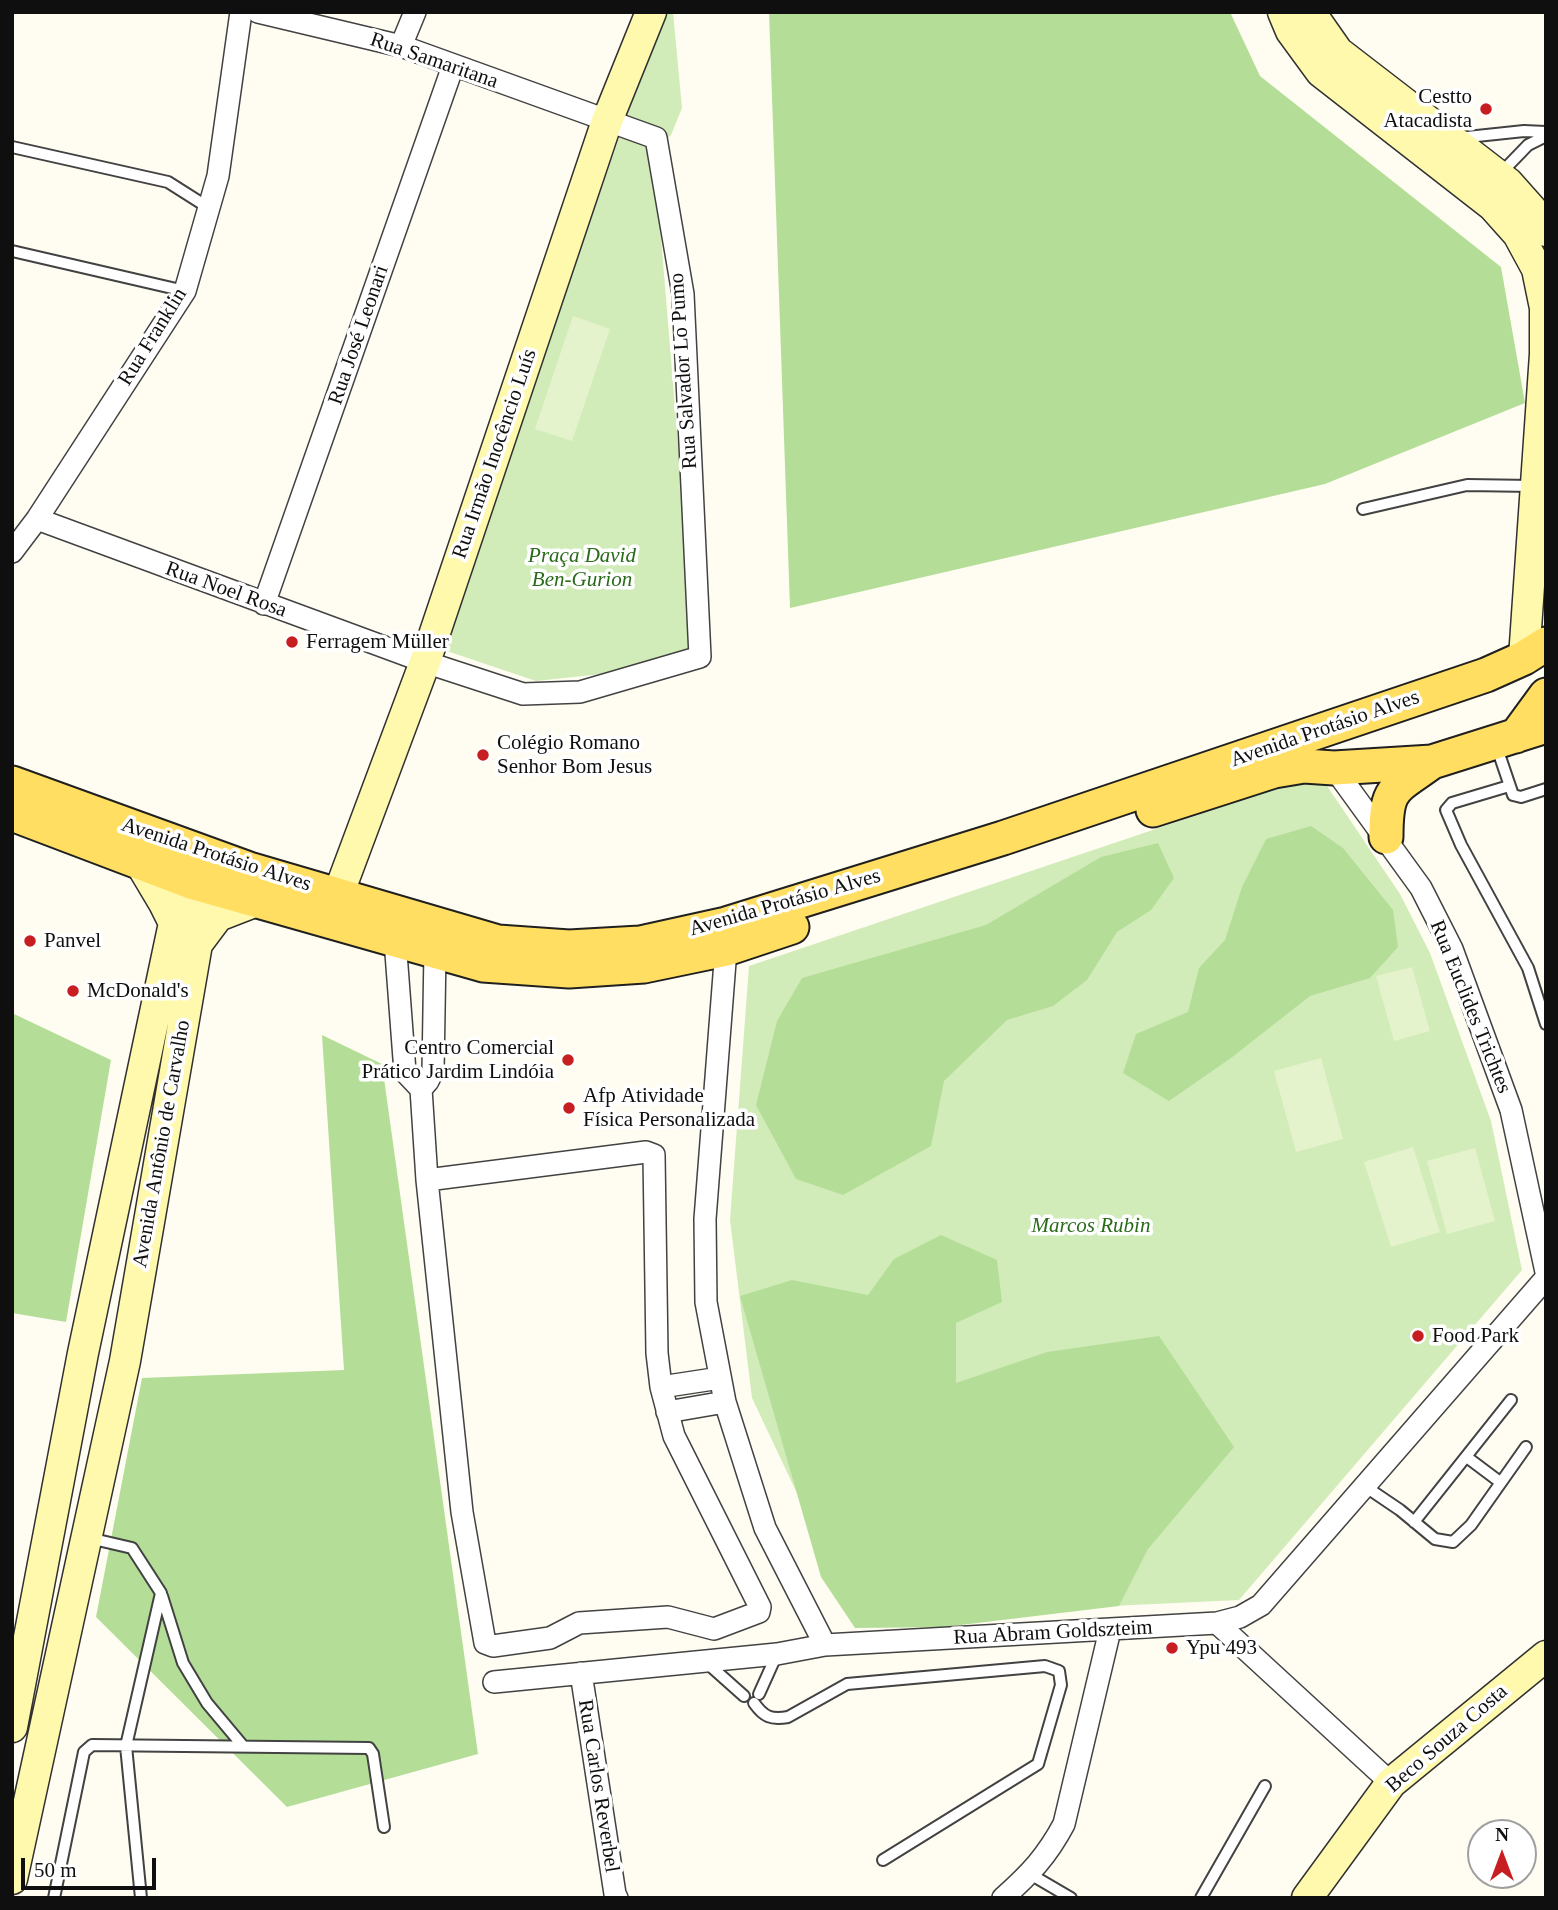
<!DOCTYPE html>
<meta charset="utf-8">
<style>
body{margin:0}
#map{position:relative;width:1558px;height:1910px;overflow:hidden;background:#fffdf2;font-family:Georgia,serif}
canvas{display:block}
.frame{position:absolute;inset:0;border:14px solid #0f0f0f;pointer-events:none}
.north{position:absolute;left:1467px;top:1819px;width:70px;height:70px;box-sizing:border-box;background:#fff;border:2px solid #9f9f9f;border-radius:50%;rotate:0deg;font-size:19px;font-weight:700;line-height:28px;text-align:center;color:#0f0f0f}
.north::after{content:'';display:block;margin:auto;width:24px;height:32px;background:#c71f21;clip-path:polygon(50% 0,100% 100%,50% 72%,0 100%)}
.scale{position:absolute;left:21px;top:1858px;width:135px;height:32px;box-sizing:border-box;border:4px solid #0f0f0f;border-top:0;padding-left:9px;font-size:21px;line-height:24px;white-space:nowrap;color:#0f0f0f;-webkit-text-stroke:5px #fff;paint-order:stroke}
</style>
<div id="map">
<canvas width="1558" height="1910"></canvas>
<div class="frame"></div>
<div class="north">N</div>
<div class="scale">50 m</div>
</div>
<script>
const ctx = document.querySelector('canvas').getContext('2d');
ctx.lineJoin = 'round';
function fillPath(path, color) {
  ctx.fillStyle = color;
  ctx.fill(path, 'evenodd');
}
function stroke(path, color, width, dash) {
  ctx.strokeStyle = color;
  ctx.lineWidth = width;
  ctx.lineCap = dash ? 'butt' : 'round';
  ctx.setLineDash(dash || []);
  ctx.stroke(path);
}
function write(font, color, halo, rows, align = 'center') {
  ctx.font = font + ' Georgia,serif';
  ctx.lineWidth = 7;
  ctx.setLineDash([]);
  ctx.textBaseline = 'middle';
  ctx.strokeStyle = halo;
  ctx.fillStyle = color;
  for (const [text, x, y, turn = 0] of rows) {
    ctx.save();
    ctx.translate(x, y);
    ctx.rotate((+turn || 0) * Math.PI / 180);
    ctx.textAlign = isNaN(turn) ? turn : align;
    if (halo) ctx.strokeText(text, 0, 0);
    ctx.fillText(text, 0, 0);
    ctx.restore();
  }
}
const green = new Path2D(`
 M663 12H673L682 108 671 135 654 152 696 664 536 681 441 649Z
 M1319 774 1400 894 1430 953 1491 1121 1522 1270 1239 1600 856 1618 752 1398 730 1220 749 966Z`);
const forest = new Path2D(`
 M769 12H1230L1260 76 1501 267 1525 403 1325 484 790 608Z
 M1311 826 1343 848 1393 910 1398 947 1370 978 1310 996 1231 1058 1169 1101 1123 1073 1136 1034 1188 1012 1199 968 1225 940 1242 887 1266 839Z
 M1158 843 1174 878 1151 910 1117 932 1087 980 1053 1006 1007 1020 944 1081 931 1146 843 1195 796 1179 756 1105 777 1021 802 978 986 925 1101 857Z
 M12 1013 111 1060 66 1322 12 1313Z
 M322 1035 382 1064 478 1754 287 1807 96 1617 142 1378 344 1370Z
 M941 1235 997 1260 1002 1302 956 1323V1383L1047 1352 1159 1336 1234 1447 1148 1549 1119 1606 944 1627 855 1628 821 1577 740 1296 792 1280 868 1295 894 1259Z`);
const pitch = new Path2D(`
 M573 316 610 329 572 441 535 429Z
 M1412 967 1430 1031 1394 1041 1376 976Z
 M1321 1058 1343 1139 1296 1152 1274 1071Z
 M1413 1147 1440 1232 1391 1247 1364 1162Z
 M1475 1148 1495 1221 1447 1234 1427 1161Z`);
const lane = new Path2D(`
 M1458 138 1524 131 1546 132
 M12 147 168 182 209 208
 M1500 174 1528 145 1546 136
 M12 251 185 291
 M1363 509 1467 485 1533 486
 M1496 745 1513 795 1521 797 1546 789
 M1509 786 1452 803 1446 810 1461 845 1528 968 1546 1024
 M1468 1458 1500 1482
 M1366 1487 1400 1510 1435 1539 1453 1542 1471 1525 1526 1447
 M1414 1522 1511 1400
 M89 1538 132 1548 161 1593 126 1746 141 1898
 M162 1596 183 1663 207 1703 243 1746
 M707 1663 744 1696
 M759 1694 777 1654
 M754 1703C764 1717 771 1720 788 1717L847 1684 1045 1666 1059 1671 1061 1685 1038 1764 883 1860
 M1030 1874 1071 1898
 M54 1898 84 1752 92 1745 369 1748 373 1754 384 1827
 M1201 1898 1265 1786`);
const street = new Path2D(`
 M401 46 415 12
 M37 519 425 662 523 694 580 692 700 657 683 294 656 138 401 46 258 12
 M12 552 37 519 185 291 218 176 241 12
 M264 604 453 66
 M1334 768 1421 888 1452 949 1511 1110 1546 1272
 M395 940 405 1072 421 1089 428 1081 433 1071 435 951
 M726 949 705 1219 706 1302 725 1402 765 1528 825 1645
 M421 1089 427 1180 646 1152 654 1155 657 1353 661 1387 674 1436 760 1607 759 1612 714 1629 668 1617 579 1623 550 1638 493 1646 485 1643 462 1512 427 1180
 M661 1387 720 1378
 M667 1412 725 1402
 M1217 1623 1391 1783
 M581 1673 615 1894 617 1898
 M494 1682 777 1654 825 1645 1217 1623 1240 1617 1261 1605 1546 1278
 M1003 1898C1030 1874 1047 1856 1064 1824L1110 1630`);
const secondary = new Path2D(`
 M1283 12 1291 31 1321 72 1493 206 1518 234 1537 269 1545 308V354L1524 658
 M1310 12 1338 52 1508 183 1540 219 1546 231
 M139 861 164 903 174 923
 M338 895 425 662 607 121 651 12
 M197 944 218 916 254 902
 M12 1727 83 1353 174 923 192 887
 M12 1879 125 1361 197 944 194 883
 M1307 1898 1391 1783 1546 1656`);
const primary = new Path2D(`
 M1516 736 1546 695
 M12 783 249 869 498 942 569 947 640 943 726 924 1003 838 1486 675 1524 658 1546 644
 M1153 810 1274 771 1304 766 1334 768 1432 762 1546 726
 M12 814 194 883 483 965 569 971 644 966 726 949 792 927
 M1386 837C1386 786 1394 790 1432 762`);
const markers = [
 [1486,109,7,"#c71f21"],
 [292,642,7,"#c71f21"],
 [483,755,7,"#c71f21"],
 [30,941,7,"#c71f21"],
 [73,991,7,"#c71f21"],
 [568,1060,7,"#c71f21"],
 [569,1108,7,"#c71f21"],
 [1418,1336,7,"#c71f21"],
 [1172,1648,7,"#c71f21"]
];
const streetNames = [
 ["Rua Samaritana",434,61,19],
 ["Rua José Leonari",359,335,-71],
 ["Rua Franklin",153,337,-58],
 ["Rua Salvador Lo Pumo",684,371,-94],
 ["Rua Irmão Inocêncio Luís",495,454,-71],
 ["Rua Noel Rosa",226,590,20],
 ["Avenida Protásio Alves",1325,729,-19],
 ["Avenida Protásio Alves",216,855,18],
 ["Avenida Protásio Alves",785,903,-16],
 ["Rua Euclides Trichtes",1470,1007,68],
 ["Avenida Antônio de Carvalho",162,1144,-80],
 ["Rua Abram Goldszteim",1053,1633,-3],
 ["Beco Souza Costa",1447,1739,-41],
 ["Rua Carlos Reverbel",598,1786,81]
];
const poiNames = [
 ["Cestto",1472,97,"right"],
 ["Atacadista",1472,121,"right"],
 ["Ferragem Müller",306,642],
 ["Colégio Romano",497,743],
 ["Senhor Bom Jesus",497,767],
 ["Panvel",44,941],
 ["McDonald's",87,991],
 ["Centro Comercial",554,1048,"right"],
 ["Prático Jardim Lindóia",554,1072,"right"],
 ["Afp Atividade",583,1096],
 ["Física Personalizada",583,1120],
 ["Food Park",1432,1336],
 ["Ypu 493",1186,1648]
];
const parkNames = [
 ["Praça David",582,556],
 ["Ben-Gurion",582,580],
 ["Marcos Rubin",1091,1226]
];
fillPath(green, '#d1ecb9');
fillPath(forest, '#b4de97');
fillPath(pitch, '#e4f3cb');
stroke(lane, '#424242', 14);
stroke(street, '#424242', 24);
stroke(secondary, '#313131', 33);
stroke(primary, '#202020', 37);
stroke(lane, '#fff', 10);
stroke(street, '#fff', 21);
stroke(secondary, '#fff9ad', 30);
stroke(primary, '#ffde62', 33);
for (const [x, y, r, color] of markers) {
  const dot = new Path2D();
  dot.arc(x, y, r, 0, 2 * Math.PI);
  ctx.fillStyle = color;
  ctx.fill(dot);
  stroke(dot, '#fff', 2.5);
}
write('21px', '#0f0f0f', '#fff', streetNames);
write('21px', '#0f0f0f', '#fff', poiNames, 'left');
write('italic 21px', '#296b1b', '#fff', parkNames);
</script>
